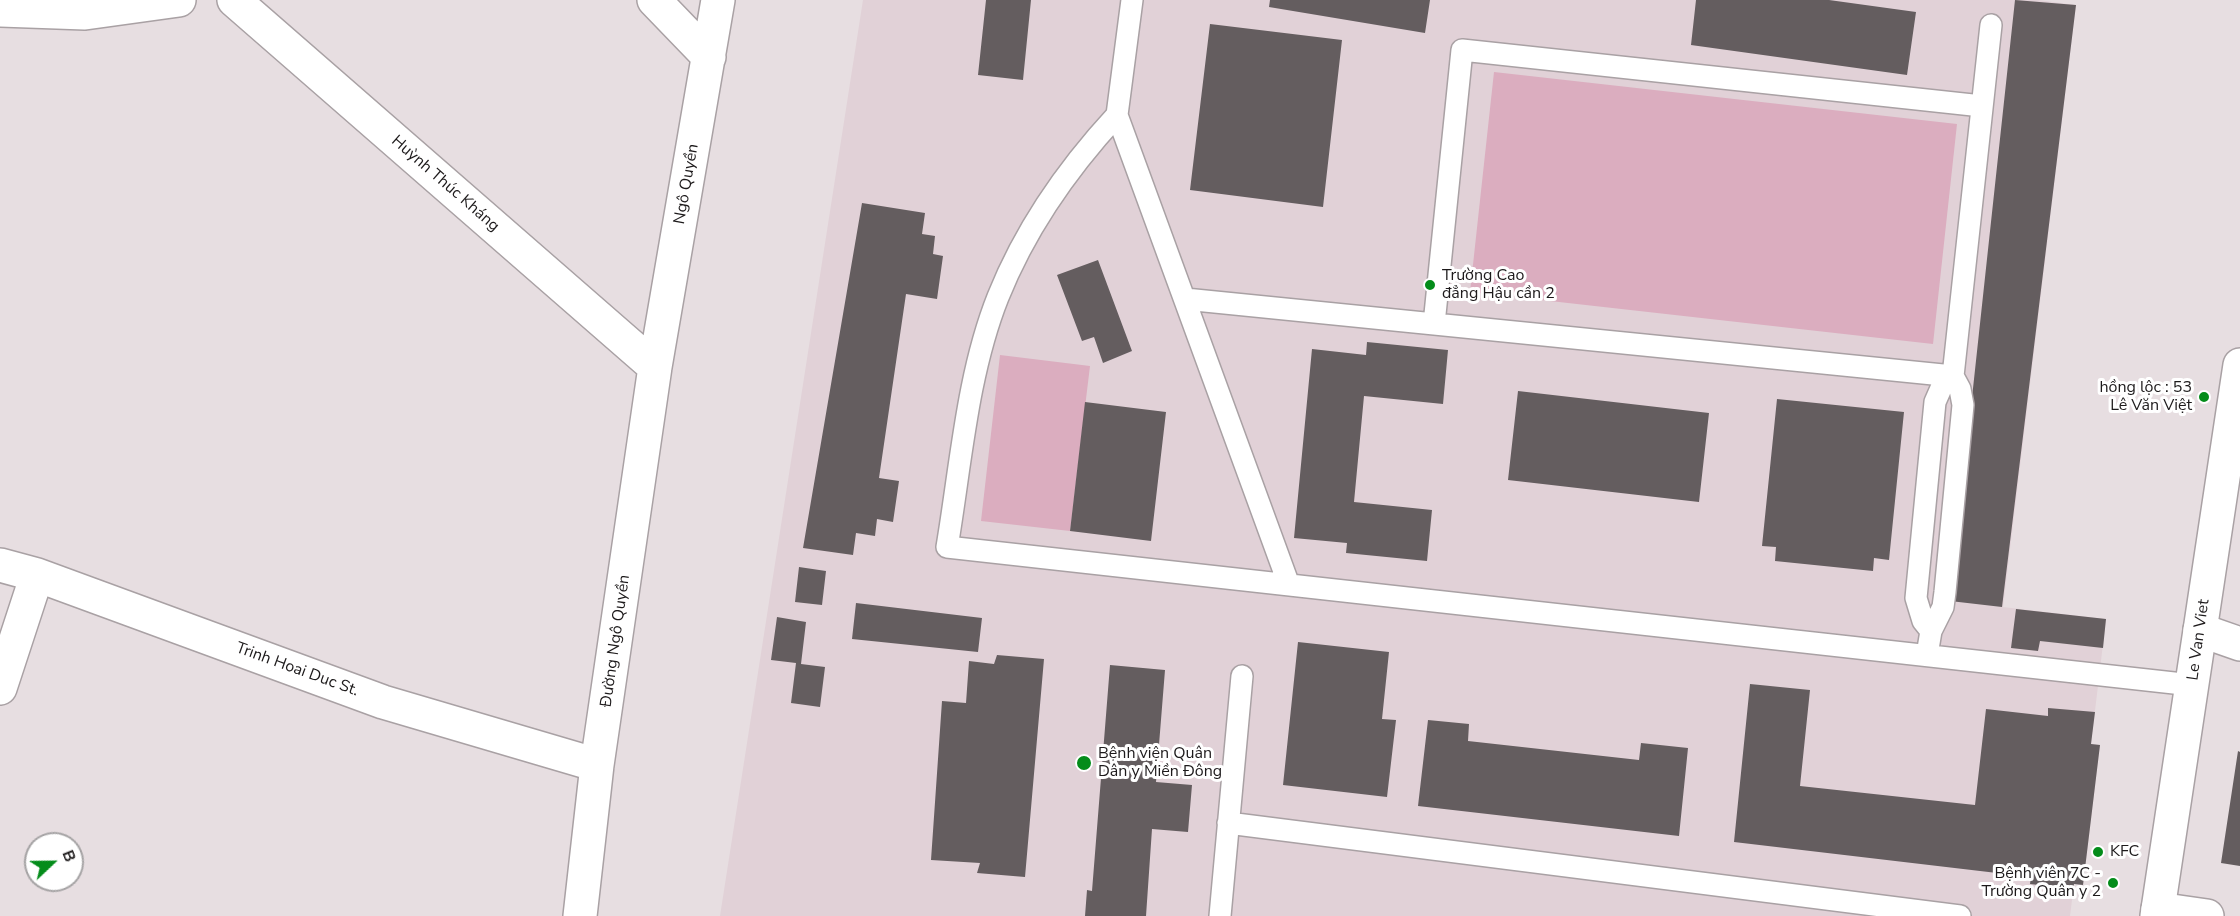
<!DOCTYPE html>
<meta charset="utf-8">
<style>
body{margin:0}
#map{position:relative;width:2240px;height:916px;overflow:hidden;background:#e7dee1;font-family:"Nunito Sans",sans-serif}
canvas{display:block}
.north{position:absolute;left:24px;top:832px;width:60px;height:60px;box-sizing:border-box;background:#fff;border:2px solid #a5a3a4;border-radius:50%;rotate:68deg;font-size:16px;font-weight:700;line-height:24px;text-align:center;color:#1d1a1b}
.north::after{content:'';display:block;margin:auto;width:21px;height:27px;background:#048c1a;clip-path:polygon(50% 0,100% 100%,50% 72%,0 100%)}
</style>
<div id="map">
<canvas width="2240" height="916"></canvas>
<div class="north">B</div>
</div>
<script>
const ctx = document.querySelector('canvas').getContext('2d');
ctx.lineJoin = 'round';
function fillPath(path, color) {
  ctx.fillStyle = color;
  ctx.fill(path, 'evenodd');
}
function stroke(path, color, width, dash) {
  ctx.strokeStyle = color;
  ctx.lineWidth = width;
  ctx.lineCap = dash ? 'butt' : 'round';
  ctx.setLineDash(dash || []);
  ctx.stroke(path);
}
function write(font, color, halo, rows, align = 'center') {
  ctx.font = font + ' "Nunito Sans",sans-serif';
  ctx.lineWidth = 6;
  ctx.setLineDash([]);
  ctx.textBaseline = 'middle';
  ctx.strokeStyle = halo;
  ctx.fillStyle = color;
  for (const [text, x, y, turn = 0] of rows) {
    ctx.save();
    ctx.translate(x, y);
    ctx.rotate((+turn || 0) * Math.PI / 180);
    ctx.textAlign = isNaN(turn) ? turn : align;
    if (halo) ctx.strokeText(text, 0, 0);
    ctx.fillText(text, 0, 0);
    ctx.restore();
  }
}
const built = new Path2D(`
 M863 0H2038L2076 5 2003 607 2106 619 2091 744 2100 745 2083 885 2074 884 2070 916H720Z`);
const green = new Path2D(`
 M1494 72 1957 124 1933 344 1470 292Z
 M1000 355 1090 366 1070 531 981 521Z`);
const building = new Path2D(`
 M986 0H1031L1023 80 978 75Z
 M1270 0H1430L1425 33 1269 7Z
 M1696 0H1829L1916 12 1907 75 1691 45Z
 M2015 0 2076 5 2002 607 1950 601Z
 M1210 24 1342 40 1323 207 1190 190Z
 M862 203 925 213 922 234 935 236 933 254 943 256 937 299 906 294 879 478 899 481 893 522 877 519 875 536 856 533 853 555 803 548Z
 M1098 260 1132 351 1103 363 1094 337 1082 341 1057 275Z
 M1367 342 1448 350 1443 404 1364 396 1354 502 1432 510 1427 561 1346 553 1347 543 1294 538 1312 349 1366 355Z
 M1518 391 1709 413 1699 502 1508 480Z
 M1777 399 1904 412 1889 560 1874 558 1873 571 1775 561 1776 547 1762 546Z
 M1085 402 1166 412 1151 541 1070 531Z
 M799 567 826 571 822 605 795 602Z
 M856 603 982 618 978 652 852 639Z
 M2016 609 2106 619 2103 648 2040 641 2038 651 2011 648Z
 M777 617 806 622 801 664 825 667 820 707 791 703 796 663 771 660Z
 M1298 642 1389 652 1382 719 1396 720 1387 797 1283 785Z
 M997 655 1044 659 1025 877 977 873 980 863 931 860 942 701 966 703 969 661 994 664Z
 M1110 665 1165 670 1156 782 1192 785 1188 832 1152 829 1146 916H1085L1087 890 1092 891Z
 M1750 684 1810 690 1800 786 1975 805 1986 709 2048 716V708L2095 712 2091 744 2100 745 2083 885 2074 884 2073 889 2030 884 2031 877 1734 842Z
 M1428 720 1469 724 1468 741 1639 760 1641 743 1688 748 1679 836 1418 806Z
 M2238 751 2240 752V866L2221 863Z`);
const lane = new Path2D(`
 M1132 0 1117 115 1289 585
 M1117 115C1067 169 1026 227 998 297 967 375 961 464 947 547L2192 685
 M1185 299 1953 376
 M1434 324 1462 50 1982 106
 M1931 631 1923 621 1916 598 1935 402 1942 386 1953 376
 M1927 655 1931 631 1943 607 1945 592 1963 405 1960 389 1953 376 1991 25
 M1228 823 1960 916
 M1220 916 1242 676`);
const street = new Path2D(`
 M234 0 655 367
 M654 0 709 57
 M0 10 85 13 179 0
 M0 565 37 575 383 702 597 765
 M2200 630 2240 644
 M0 688 37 575
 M2158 909 2207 916
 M580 916 597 765 655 367 718 0`);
const secondary = new Path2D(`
 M2157 916 2240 365`);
const markers = [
 [1430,285,6,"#048c1a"],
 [2204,397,6,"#048c1a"],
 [1084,763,8,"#048c1a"],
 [2098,852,6,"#048c1a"],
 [2113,883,6,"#048c1a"]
];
const streetNames = [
 ["Huỳnh Thúc Kháng",445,184,41],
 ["Ngô Quyền",687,184,-80],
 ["Le Van Viet",2199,640,-82],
 ["Đường Ngô Quyền",616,641,-82],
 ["Trinh Hoai Duc St.",297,670,20]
];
const poiNames = [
 ["Trường Cao",1442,276],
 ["đẳng Hậu cần 2",1442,294],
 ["hồng lộc : 53",2192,388,"right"],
 ["Lê Văn Việt",2192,406,"right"],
 ["Bệnh viện Quân",1098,754],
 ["Dân y Miền Đông",1098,772],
 ["KFC",2110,852],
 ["Bệnh viên 7C -",2101,874,"right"],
 ["Trường Quân y 2",2101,892,"right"]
];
fillPath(built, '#e1d1d7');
fillPath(green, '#dbadbf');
fillPath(building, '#645d5f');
stroke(lane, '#a9a1a4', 24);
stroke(street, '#a9a1a4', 36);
stroke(secondary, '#a9a1a4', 36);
stroke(lane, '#fff', 21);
stroke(street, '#fff', 33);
stroke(secondary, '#fff', 33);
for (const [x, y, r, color] of markers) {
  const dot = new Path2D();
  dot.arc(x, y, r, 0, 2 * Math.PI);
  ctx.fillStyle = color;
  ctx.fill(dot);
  stroke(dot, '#fff', 2);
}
write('16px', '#1d1a1b', '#fff', streetNames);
write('16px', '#1d1a1b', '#fff', poiNames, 'left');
</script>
